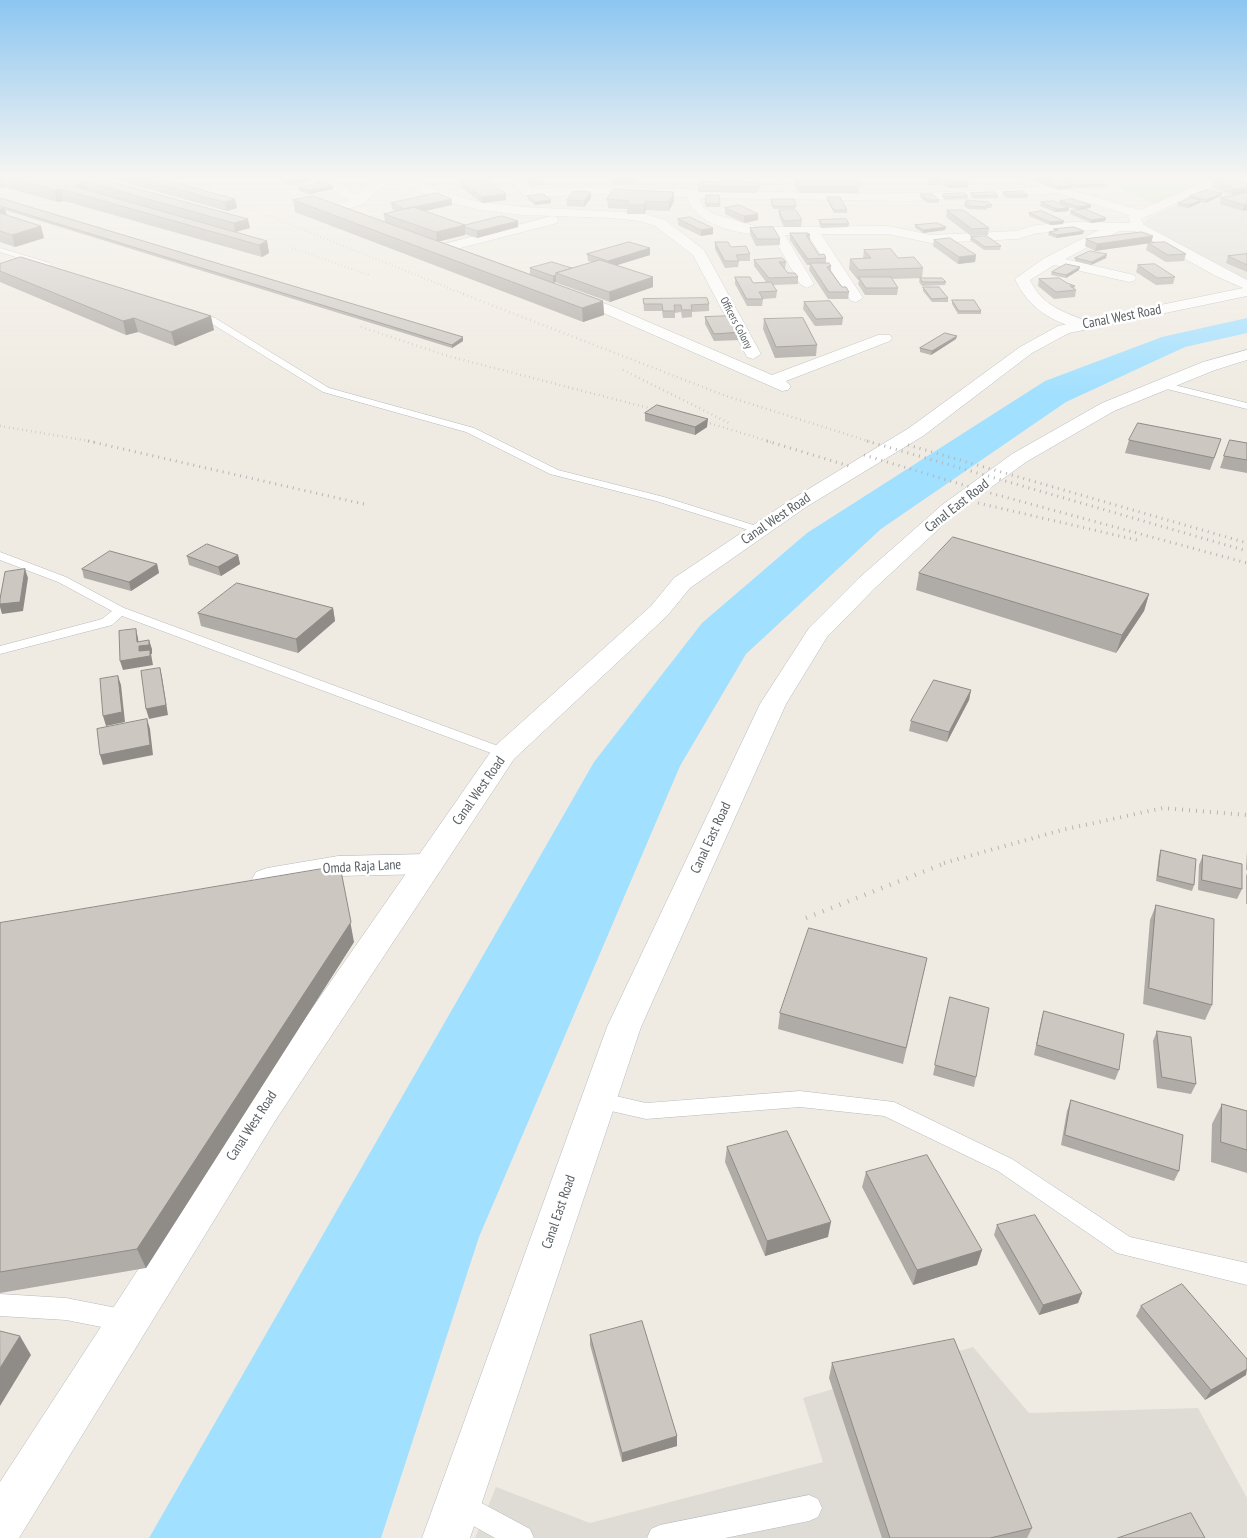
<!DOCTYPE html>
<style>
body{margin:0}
canvas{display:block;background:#efebe2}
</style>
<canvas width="1247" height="1538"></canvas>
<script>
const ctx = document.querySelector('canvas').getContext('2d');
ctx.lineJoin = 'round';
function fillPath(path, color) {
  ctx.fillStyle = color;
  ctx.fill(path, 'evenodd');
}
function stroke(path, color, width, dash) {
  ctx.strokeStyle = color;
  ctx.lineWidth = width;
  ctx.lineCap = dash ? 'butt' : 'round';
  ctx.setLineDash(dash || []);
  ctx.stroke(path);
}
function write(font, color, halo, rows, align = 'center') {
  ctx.font = font + ' "PT Sans Narrow",sans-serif';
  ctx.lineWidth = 5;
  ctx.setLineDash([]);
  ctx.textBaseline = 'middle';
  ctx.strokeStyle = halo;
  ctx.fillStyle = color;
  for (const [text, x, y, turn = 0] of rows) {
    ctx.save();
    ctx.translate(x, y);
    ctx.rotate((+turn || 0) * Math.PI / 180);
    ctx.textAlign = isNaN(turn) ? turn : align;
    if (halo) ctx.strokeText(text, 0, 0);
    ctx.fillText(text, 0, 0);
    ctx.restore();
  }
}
const industrial = new Path2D(`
 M1240 178H1247V281L1226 272 1144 224 1150 217Z
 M973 1347 1029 1413 1198 1408 1247 1498V1538H475L496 1487 590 1523 823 1462 803 1398Z`);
const green = new Path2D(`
 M1097 178H1216L1155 204Z`);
const water = new Path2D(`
 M1247 318V333L1185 347 1066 402 881 529 746 654 680 766 479 1237 381 1538H149L594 762 702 623 807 533 1045 381 1162 337Z`);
const service = new Path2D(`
 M747 178H832L829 180Z
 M0 248 50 263 51 265 47 267 0 252Z
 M192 310 215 318 329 388 474 428 558 470 664 497 763 528 765 530 763 532H755L656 501 550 474 466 432 323 392 209 322 189 315V311Z
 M1162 382 1247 403V409L1159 387V383Z
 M0 552 66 577 124 608 509 750 511 753 509 756H499L122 616 112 625 0 654V646L102 619 112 611 58 582 0 560Z
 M800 1091 894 1102 1012 1159 1130 1237 1247 1263V1285L1117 1253 998 1171 884 1116 800 1107 646 1119 598 1108 591 1106 588 1100 591 1094 598 1092 646 1103Z
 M0 1294 66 1298 127 1310 135 1313 139 1321 135 1329 127 1332 66 1320 0 1316Z
 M461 1492 530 1529 534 1538H495L452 1514 448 1505 452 1496Z
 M809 1495 818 1499 822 1508 818 1517 809 1521 725 1538H647L651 1529 660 1525Z`);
const minor = new Path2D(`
 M315 178H330L358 195 378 178H391L363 204 348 209 370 218 371 221 370 224 365 225 333 212 331 209 349 200Z
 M393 178H410L441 192 480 202 523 207 642 213 665 220 704 250 761 354 753 359 747 357 693 255 655 226 640 221 611 218 523 215 480 210 433 198Z
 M506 178H519L532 189C658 184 785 196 911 193 959 192 1007 189 1055 186L1061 190 1059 193 911 201 700 198 703 207 714 214 758 227 888 226 931 235 1016 231 1035 225 1074 222 1138 223 1144 227 1138 231H1119L1065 259 1134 275 1136 278 1134 281 1129 282 1054 265 1030 280C1042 306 1064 312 1089 322L1091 325 1083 330C1052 322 1028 308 1015 279L1043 259 1099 230 1037 233 1018 239 931 243 888 234H821L863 298 856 302 851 301 808 235H785L814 284 807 288 800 284 772 235C744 235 697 228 687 197L606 194 529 197 525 196Z
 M552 216 557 217 558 220 557 223 441 253 434 249 436 246Z
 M570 292 609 305 772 375 878 335H890L892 338 890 341 786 381 791 386 788 390 782 391 599 311 565 299 563 296Z
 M429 854 440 857 444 864 440 871 429 874 338 876 267 890 256 886 252 879 256 872 267 868 338 856Z`);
const tertiary = new Path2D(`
 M1009 178H1029L1140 210 1214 178H1231L1141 219 1144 225 1247 280V296L1069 333 1032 353 923 436 806 507 690 588 667 616 514 759 275 1121 19 1538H0V1482L249 1099 494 747 651 606 674 578 792 499 909 428 1020 347 1058 326 1243 288 1214 275 1133 230 1128 217 1129 215Z`);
const secondary = new Path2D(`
 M1247 350V360L1215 370 1114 411 1026 462 956 513 875 588 827 637 786 704 641 1027 470 1538H422L607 1027 760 704 809 628 859 578 942 505 1012 454 1102 403 1203 362Z`);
const railFar4 = new Path2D(`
 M167 178 216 195 466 295
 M292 248 369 275`);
const railFar3 = new Path2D(`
 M463 294 726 396 871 442
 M361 327 448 356 664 412
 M623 370 731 424
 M693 418 771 442
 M0 426 95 442`);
const railFar2 = new Path2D(`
 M88 441 368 505
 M767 441 849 466
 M867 441 1247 551
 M908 445 1247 543
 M864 455 990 493 1247 563
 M978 503 1141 541`);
const railFar1 = new Path2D(`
 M944 863 1062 830 1163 808 1247 815`);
const rail = new Path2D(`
 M806 918 948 862`);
const wall = new Path2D(`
 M0 178H97L250 228 236 232 267 241 269 253 262 257 64 201 57 202 4 187Z
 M108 178H157L235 199 237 208 227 211Z
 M275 178H311L312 181 288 185Z
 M530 178H544V185L530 186Z
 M611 178H637L638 185H613Z
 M936 178H964L968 187 948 188 939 183V185H932L927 182V179L936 180Z
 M1034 178H1063L1059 179H1058L1067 183 1064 181 1065 178 1090 181 1106 184 1105 187 1076 188 1073 186 1072 188 1057 190 1042 184V183H1039L1033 181Z
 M795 181H833L859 187 858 193H800L795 187Z
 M1213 181 1247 184V210L1243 211 1220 204 1221 198 1232 195 1212 187Z
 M461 182 506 194V200L482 203 462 188Z
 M760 183 759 189 757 193 698 192V186Z
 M299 188 333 189 310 194 299 191Z
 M1003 192 1028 195 1027 198H1007L1003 195Z
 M971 193 998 195V198L975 199 970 196Z
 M921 194 939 200V203H927L920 197Z
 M943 194 968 196 967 199 946 200 942 197Z
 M706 195H719L720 207H706Z
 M527 196 551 200V203L535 205 528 199Z
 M1190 196H1221L1205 203 1200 202V203L1188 208 1177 206 1178 203 1190 198Z
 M827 197 847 210V213H834L827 200Z
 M0 198 463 341 452 348 5 210 7 215 44 238 15 247 0 242Z
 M591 198 584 207 567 206V200Z
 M452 199V205L424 211 465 225 518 221V227L477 238 465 234V235L439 241 530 274V268H572L592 262 588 261 587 254 650 248V255L616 265 653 277V287L610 302 557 283 556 282 553 283 603 301 604 315 583 322 295 212 293 200 385 222 384 214 396 211 392 209 391 203Z
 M607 199 674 201 669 211 646 210 644 214H627V209L608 208Z
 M772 199 796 206 795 209H773L771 202Z
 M966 200 992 205 991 208H987V210L968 209 964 206Z
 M1060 201 1091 205 1090 208 1085 209 1105 221 1091 223 1070 214 1071 211 1077 210 1065 206 1069 208 1068 211 1055 212 1040 206 1041 202 1059 203Z
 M725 208 758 214V220L744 223 725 214Z
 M779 210 802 220 801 227H784L779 216Z
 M947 210 989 228 988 235 971 236 946 217Z
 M1029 213 1064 221 1063 224 1050 225 1029 216Z
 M678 219 713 228V234L701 236 678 225Z
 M819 220 849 224 848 227 821 228 819 223Z
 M915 225 945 230 923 233 915 228Z
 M750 228 780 239V245L756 246 750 234Z
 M1054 229 1083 234 1056 238 1048 235 1049 232 1054 231Z
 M790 233 810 235V241L819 255 826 258V263L831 266V271L842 287 849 292 848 299H828L809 270 810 265H807L790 240Z
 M1153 236 1151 243 1186 254 1184 261 1166 262 1146 250 1148 243 1095 251 1085 246 1086 239Z
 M971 237 1001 246 1000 250H984L970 240Z
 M934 240 976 255 975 262 958 264 933 246Z
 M715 242 731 247 750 254V261H739L738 267 725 268 715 249Z
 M864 250 898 258 923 268 922 278 892 279 898 288 897 295H865L858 284 859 280H858L849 269 850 259 863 258Z
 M1247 254V272L1226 263 1228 256Z
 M1075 258H1106L1091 265 1075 261Z
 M754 260 786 262 785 269H784L788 273 798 277V284L773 285 777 291 776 298 763 299 762 306H747L735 284V277L753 283 766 282 754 266Z
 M0 264 214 330 175 346 138 332 126 335 0 282Z
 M1138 265 1175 277 1173 284 1156 285 1136 272Z
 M1079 270 1066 278 1051 275 1052 272Z
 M920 278 946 282 945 285 922 286 919 282Z
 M1039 279 1067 283 1075 286 1074 289 1076 290 1075 297 1054 299 1038 286Z
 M923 287 948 298V302H932L923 291Z
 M643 299 709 304V311L692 312V317L682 318 681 312 675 313V318H663L662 311H644Z
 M952 300 981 311V314H958L952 304Z
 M804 302 843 318 842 325 815 326 803 309Z
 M705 317 742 332 741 340 714 341 705 324Z
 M764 319 817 345 816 356 775 358 763 329Z
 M956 339 931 355 920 352V348Z
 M645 413 707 427 695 435 645 421Z
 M1129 440 1217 451 1210 470 1125 453Z
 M1247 443V473L1220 468 1224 456Z
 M238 555 240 564 221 576 189 565 187 556Z
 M157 564 159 573 131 591 84 578 82 569Z
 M919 573 1149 594 1144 611 1116 653 916 590Z
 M333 608 335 621 298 653 201 626 198 613Z
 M971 690 969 700 947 742 909 731 911 721Z
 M1161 850 1194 885 1192 891 1156 881 1159 856Z
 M1247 851V870H1246Z
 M1203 855 1242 889 1237 899 1198 890 1199 865Z
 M1247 873V904H1246V876Z
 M1156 905 1212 1005 1205 1020 1143 1004 1150 920Z
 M0 923 354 942 146 1268 0 1293Z
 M927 958 903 1064 778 1029 780 1013Z
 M950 997 976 1077 974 1087 933 1075Z
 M1044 1011 1119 1070 1115 1080 1034 1055 1041 1021Z
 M1157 1031 1196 1084 1191 1094 1157 1088 1153 1041Z
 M1071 1100 1179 1171 1174 1181 1061 1145 1067 1111Z
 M1222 1104 1247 1111V1173L1211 1162 1212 1124Z
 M727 1147 828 1237 765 1256 725 1162Z
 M866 1172 982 1250 977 1265 913 1285 862 1187Z
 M997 1225 1082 1293 1078 1303 1039 1315 994 1235Z
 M1141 1306 1246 1375 1205 1400 1136 1316Z
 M590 1335 677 1436V1446L622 1462 590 1345Z
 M832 1363 1032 1528 1027 1538H882L829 1378Z`);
const shadedWall = new Path2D(`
 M0 178H1L4 187 0 188Z
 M287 178H311L312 181 288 185Z
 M457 178H477L457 181Z
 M1059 178 1058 181H1043L1042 183H1039V180Z
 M969 181 968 187 948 188 949 182Z
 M86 182 89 194 73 186Z
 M933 182H939V185H932Z
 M1073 185 1072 188 1057 190 1058 187Z
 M333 186V189L310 194V191Z
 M1247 188V193L1232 195 1234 189Z
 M61 189 64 201 57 202 54 190Z
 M591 192V198L584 207V201Z
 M674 192V201L669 211V202Z
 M1222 193 1221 196 1205 203 1206 200Z
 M506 194V200L482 203V197Z
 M235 199 237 208 227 211 225 202Z
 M452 199V205L407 215 406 209Z
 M551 200V203L535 205V202Z
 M1201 200 1200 203 1188 208 1189 205Z
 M646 201V210L644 214V205Z
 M1247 204V210L1243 211 1244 205Z
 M1091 205 1090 208 1078 210 1079 207Z
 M4 207 8 219 0 222V209Z
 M1069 208 1068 211 1055 212 1056 209Z
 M758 214V220L744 223V216Z
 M1106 218 1105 221 1091 223V220Z
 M248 219 250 228 235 232 234 223Z
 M518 221V227L477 238V231Z
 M1064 221 1063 224 1050 225V222Z
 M465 225V235L437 242 436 232Z
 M41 226 44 238 15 247 12 235Z
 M946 227 945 230 923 233V230Z
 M713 228V234L701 236V230Z
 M1084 231 1083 234 1056 238 1057 235Z
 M1153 236 1151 243 1095 251 1097 244Z
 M267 241 269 253 262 257 259 245Z
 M650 248V255L608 268V261Z
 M1107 254 1106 258 1091 265 1092 262Z
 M976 255 975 262 958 264 959 257Z
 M1080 267 1079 270 1066 278V275Z
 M556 275V282L553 283V276Z
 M653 277V287L610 302 609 292Z
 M603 301 604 315 583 322 582 308Z
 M211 316 214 330 175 346 171 332Z
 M134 318 138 332 126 335 123 321Z
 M957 336 956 339 931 355 932 351Z
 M463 337V341L452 348V345Z
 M708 419 707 427 695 435V427Z
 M238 555 240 564 221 576 218 567Z
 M157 564 159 573 131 591 129 582Z
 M25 569 28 578 23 611 2 614 0 607V604Z
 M1149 594 1144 611 1116 653 1122 635Z
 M333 608 335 621 298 653 296 639Z
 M136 629 138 638 139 646 149 640 152 649V654H151L153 665 123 670 120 661 137 642Z
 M160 668 162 677 168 715 149 719 146 709Z
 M118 676 121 685 125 722 106 726 103 716Z
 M971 690 969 700 947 742 949 732Z
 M147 719 150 729 153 755 103 765 100 755Z
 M340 866 354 942 146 1268 137 1249Z
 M831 1222 828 1237 765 1256 767 1241Z
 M982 1250 977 1265 913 1285 917 1270Z
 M1082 1293 1078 1303 1039 1315 1043 1305Z
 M20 1336 31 1355 0 1406V1368Z
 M1247 1369 1246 1375 1205 1400 1211 1390Z
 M677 1436V1446L622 1462V1453Z`);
const building = new Path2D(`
 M12 178H71L86 182 73 186 267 241 259 245 61 189 54 190Z
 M73 178H97L248 219 234 223Z
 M137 178H157L235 199 225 202Z
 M530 178H544V182L530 183Z
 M613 178H637L638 179H613Z
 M832 178 833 181H858L859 187H800L795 181Z
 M934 178 939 182H933L927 179Z
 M942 178H964L969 181 949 182Z
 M1035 178H1055L1039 180Z
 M1065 178H1088L1090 180 1084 181 1100 180 1106 184 1076 185Z
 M1220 178H1230L1247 184V188L1234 189 1213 181Z
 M485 179 506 194 482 197 461 182Z
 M722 179 760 183 758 187 698 186 700 181 721 182Z
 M1058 179 1073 185 1058 187 1043 181Z
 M322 182 333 186 310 191 299 188Z
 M614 189 674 192 669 202 646 201 644 205H627L629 201 607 199Z
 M1206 190 1222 193 1206 200 1190 196Z
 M574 191 591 192 584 201 567 200Z
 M1024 191 1028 195H1008L1003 192Z
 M994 192 998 195 975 196 971 193Z
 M437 193 452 199 405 209 391 203Z
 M964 193 968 196 946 197 943 194Z
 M1247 193V204L1244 205 1221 198Z
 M543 194 551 200 535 202 527 196Z
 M921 194H932L939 200H928Z
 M706 195H719L720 204H706Z
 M313 196 603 301 582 308 293 200Z
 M827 197H840L847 210H834Z
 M0 198 463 337 452 345 0 206Z
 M1190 198 1201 200 1189 205 1178 203Z
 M772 199H794L796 206H773Z
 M1072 199 1091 205 1079 207 1060 201Z
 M966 200 988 202 992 205H986L987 207 968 206 965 203H969Z
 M1054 201 1069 208 1056 209 1041 202Z
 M739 205 758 214 744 216 725 208Z
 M413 207 465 225 436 232 384 214Z
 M1085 209 1106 218 1091 220 1071 211Z
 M779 210H796L802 220 784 221Z
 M947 210H963L989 228 972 229Z
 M1042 211 1064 221 1050 222 1029 213Z
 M0 213 41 226 12 235 0 231Z
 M502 216 518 221 477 231 465 227V225L461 226Z
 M690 217 713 228 701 230 678 219Z
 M846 219 849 224H822L819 220Z
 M937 223 946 227 923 230 915 225Z
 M773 227 780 239H757L750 228Z
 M1074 227 1084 231 1057 235 1049 232 1058 230 1054 229Z
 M1142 232 1153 236 1097 244 1086 239Z
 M790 233H808L810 235H806L819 255 824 254 826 258 808 259Z
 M987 236 1001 246 985 247 971 237Z
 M950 238 976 255 959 257 934 240Z
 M629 242 650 248 608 261 587 254Z
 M715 242H728L731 247 746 246 750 254 736 255 739 261H725Z
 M1165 242 1186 254 1168 255 1148 243Z
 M891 249 898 258 914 257 923 268 859 270 850 259 871 258 864 250Z
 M1090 251 1107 254 1092 262 1075 258Z
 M1247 254V265L1228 256Z
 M21 257 211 316 171 332 134 318 123 321 0 271V264Z
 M782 258 786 262H779L788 273H795L798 277 769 278 754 260Z
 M600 260 653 277 609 292 556 273Z
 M552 262 572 268 556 273V275L553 276 530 268Z
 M810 263H829L831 266 827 267 842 287H846L849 292H829Z
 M1066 264 1080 267 1066 275 1052 272Z
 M1155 264 1175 277 1157 278 1138 265Z
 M735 277H750L753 283 771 282 777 291 759 292 763 299H747Z
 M859 277H891L898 288H866Z
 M920 278H942L946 282H923Z
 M1059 278 1067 283 1075 286H1070L1076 290 1056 292 1039 279Z
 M923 287H939L948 298 932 299Z
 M707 298 709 304 691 305 692 310H682L681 305H674L675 311H663L662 304H644L643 299Z
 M952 300H974L981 311H959Z
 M830 301 843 318 816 319 804 302Z
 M732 316 742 332 714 334 705 317Z
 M803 318 817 345 776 347 764 319Z
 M945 333 957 336 932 351 920 348Z
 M657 405 708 419 695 427 645 413Z
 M1138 423 1221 439 1214 458 1129 440Z
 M1230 440 1247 443V460L1224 456Z
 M953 537 1149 594 1122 635 919 573Z
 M207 544 238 555 218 567 187 556Z
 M110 551 157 564 129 582 82 569Z
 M25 569 20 602 0 604V599L5 572Z
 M237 583 333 608 296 639 198 613Z
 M136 629 137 642 149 640V645L139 646V651L150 650V656L120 661 119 631Z
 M160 668 166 705 146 709 141 671Z
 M118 676 122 712 103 716 100 679Z
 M934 680 971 690 949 732 911 721Z
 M147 719 150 745 100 755 97 729Z
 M1161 850 1196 859 1194 885 1158 876Z
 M1203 855 1242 864V889L1202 880Z
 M340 866 351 922 137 1249 0 1272V923Z
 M1156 905 1214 919 1212 1005 1149 988Z
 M809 928 927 958 906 1048 780 1013Z
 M950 997 989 1008 976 1077 935 1065Z
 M1044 1011 1124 1034 1119 1070 1037 1045Z
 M1157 1031 1191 1037 1196 1084 1162 1077Z
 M1071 1100 1183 1135 1179 1171 1065 1135Z
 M1222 1104 1247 1111V1150L1221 1142Z
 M787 1131 831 1222 767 1241 727 1147Z
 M927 1155 982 1250 917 1270 866 1172Z
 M1035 1215 1082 1293 1043 1305 997 1225Z
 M1182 1284 1247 1359V1369L1211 1390 1141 1306Z
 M642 1321 677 1436 622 1453 590 1335Z
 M0 1331 20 1336 0 1368Z
 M954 1339 1032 1528 990 1538H890L832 1363Z
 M1191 1513 1205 1538H1118Z`);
const farStreetnames = [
 ["Officers Colony",736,323,62]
];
const streetNames = [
 ["Canal West Road",1122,317,-11],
 ["Canal East Road",957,506,-38],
 ["Canal West Road",776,519,-34],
 ["Canal West Road",479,791,-55],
 ["Canal East Road",711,838,-65],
 ["Omda Raja Lane",362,867,-3],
 ["Canal West Road",252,1126,-57],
 ["Canal East Road",559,1212,-71]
];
fillPath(industrial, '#dfdcd6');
fillPath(green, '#c0e9bb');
fillPath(water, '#a2e0ff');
stroke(service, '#b5b9be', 1);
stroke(minor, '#b5b9be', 1);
stroke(tertiary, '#b5b9be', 1);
stroke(secondary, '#b6bac0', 1);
fillPath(service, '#fff');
fillPath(minor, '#fff');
fillPath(tertiary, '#fff');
fillPath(secondary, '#fff');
stroke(railFar4, '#b4b5b5', 2, [0.5, 3]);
stroke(railFar3, '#b4b5b5', 2.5, [0.5, 4]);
stroke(railFar2, '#b4b5b5', 3, [1, 5]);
stroke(railFar1, '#b4b5b5', 4, [1, 6]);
stroke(rail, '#b4b5b5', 4.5, [1, 8]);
fillPath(wall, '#afaba6');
fillPath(shadedWall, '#8f8b87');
fillPath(building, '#ccc7c1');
stroke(building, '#8f8b87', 1);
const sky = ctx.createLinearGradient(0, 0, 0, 394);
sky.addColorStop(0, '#8cc6f1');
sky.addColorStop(0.45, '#f8f6f2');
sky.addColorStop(1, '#f8f6f200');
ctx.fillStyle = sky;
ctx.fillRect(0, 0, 1247, 394);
write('11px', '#5a6064', '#fff', farStreetnames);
write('14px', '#5a6064', '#fff', streetNames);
</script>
